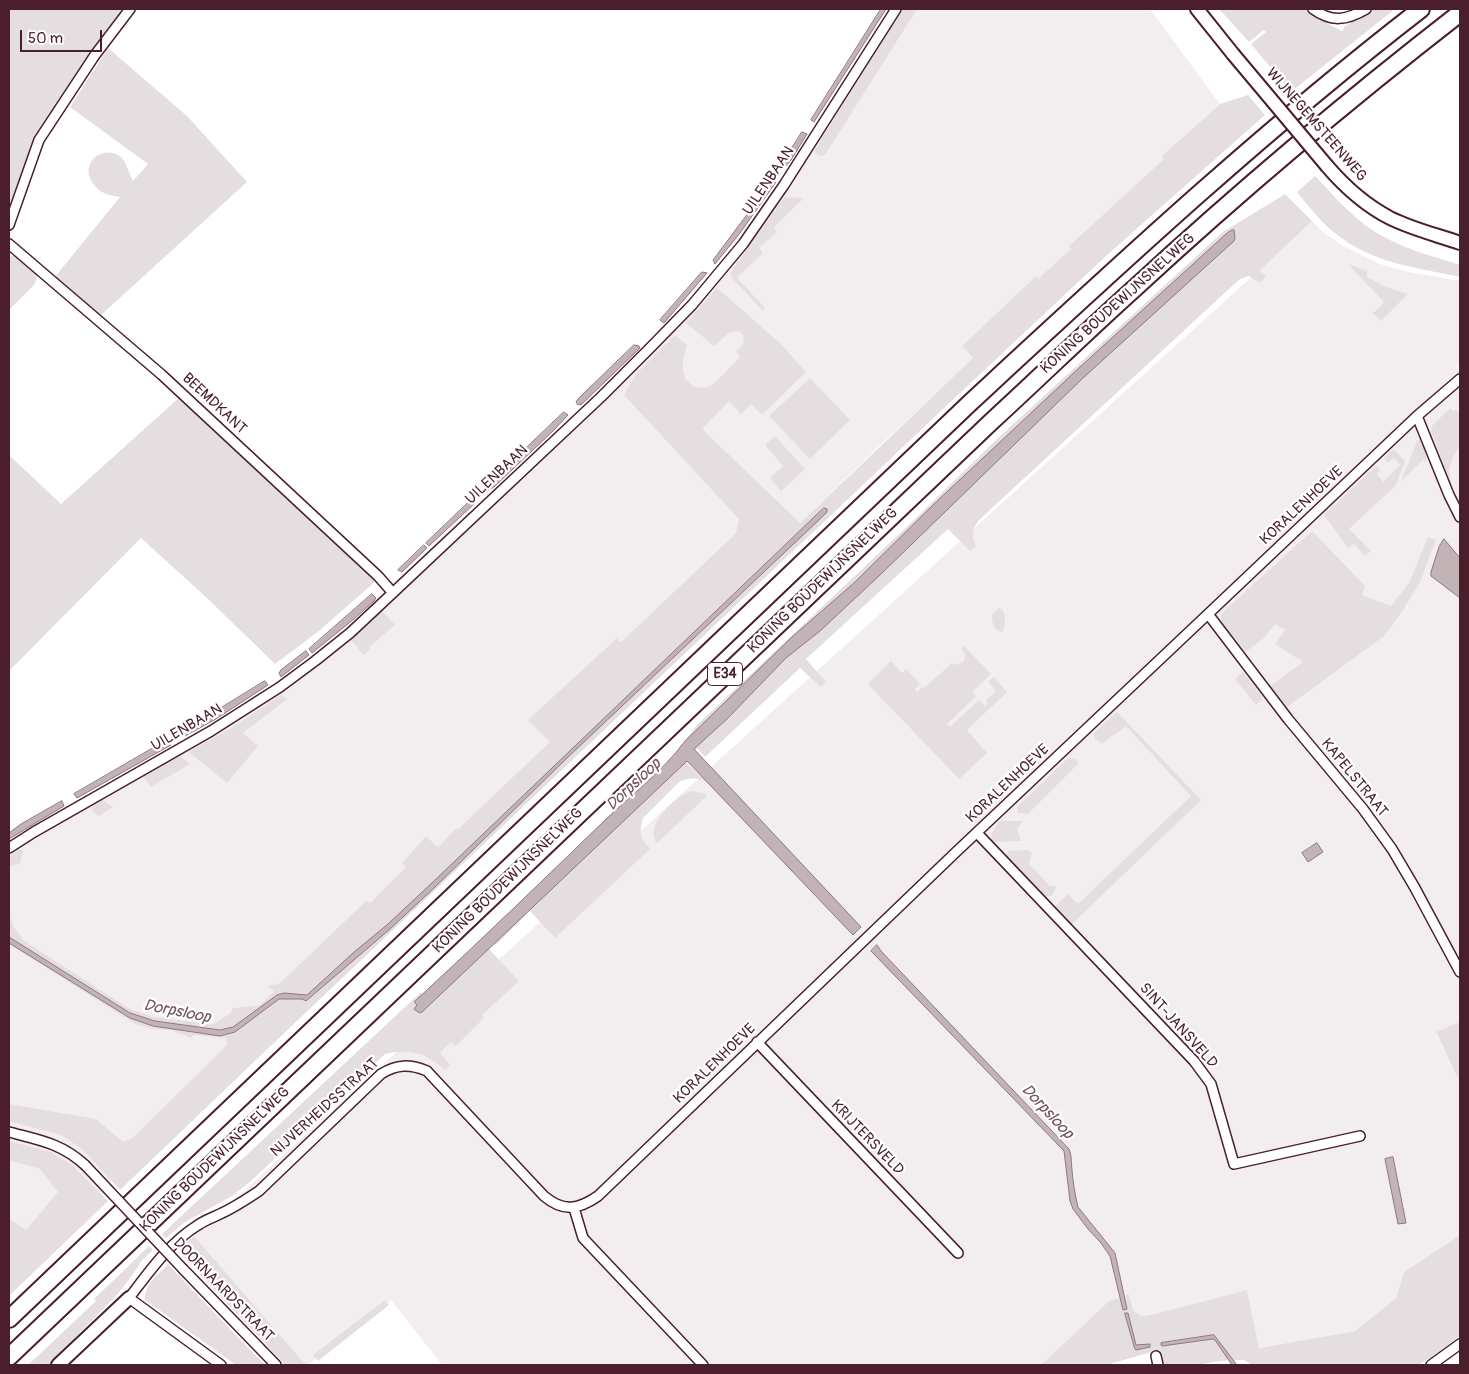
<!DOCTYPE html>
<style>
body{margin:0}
#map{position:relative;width:1469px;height:1374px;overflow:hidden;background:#fff;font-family:Pangolin,sans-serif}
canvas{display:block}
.frame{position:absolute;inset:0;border:10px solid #4a1f2b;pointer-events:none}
.scale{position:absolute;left:20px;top:30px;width:82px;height:22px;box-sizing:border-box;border:2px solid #4a1f2b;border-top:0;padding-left:6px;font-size:15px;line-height:18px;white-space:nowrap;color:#4a1f2b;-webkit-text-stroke:4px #fff;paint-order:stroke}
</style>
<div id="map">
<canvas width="1469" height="1374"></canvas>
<div class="frame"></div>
<div class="scale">50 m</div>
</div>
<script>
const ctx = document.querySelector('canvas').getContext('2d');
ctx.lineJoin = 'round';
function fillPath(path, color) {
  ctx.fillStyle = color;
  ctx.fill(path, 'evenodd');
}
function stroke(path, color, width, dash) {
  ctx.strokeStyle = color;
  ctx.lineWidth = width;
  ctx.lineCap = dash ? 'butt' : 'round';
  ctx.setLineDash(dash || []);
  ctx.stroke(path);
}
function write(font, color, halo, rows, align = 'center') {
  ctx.font = font + ' Pangolin,sans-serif';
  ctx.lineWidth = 4.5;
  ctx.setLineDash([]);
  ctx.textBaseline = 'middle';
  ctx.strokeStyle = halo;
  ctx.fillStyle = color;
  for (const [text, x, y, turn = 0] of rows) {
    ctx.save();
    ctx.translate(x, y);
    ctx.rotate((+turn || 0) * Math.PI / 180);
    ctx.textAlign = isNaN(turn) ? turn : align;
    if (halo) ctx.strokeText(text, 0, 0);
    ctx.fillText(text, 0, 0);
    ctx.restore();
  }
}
const built = new Path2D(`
 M903 9H1150L1220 104 1162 156 1165 159 1069 246 1071 249 1038 280 1035 277 962 346 974 358 879 446 799 524 736 533 621 642 617 638 529 720 551 742 458 829 456 828 438 847 426 836 402 863 406 867 370 903 366 902 279 984 268 987 274 991 260 1005 232 1008 270 1026 112 1181 96 1204 9 1283V855L108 795 184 752 285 691 346 644 389 605 621 384 684 321 720 280 740 255 786 193Z
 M1312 221 1324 233 1342 245 1380 264 1408 272 1460 281V365L1457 367 1460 374V1022L1436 1033 1460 1085V1235L1404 1272 1396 1298 1355 1331 1259 1348 1247 1290 1150 1315 1141 1316 1133 1310 1129 1294 1109 1301 1041 1365H442L391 1300 308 1365H306L194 1236 1259 270Z`);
const green = new Path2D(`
 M9 9H124L104 35 41 128 28 158 9 212Z
 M903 9H917L825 155 820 156 815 153 814 151Z
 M1219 9H1305L1321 20 1342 31 1345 26 1363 16 1373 9H1395L1291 92 1251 44 1266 32 1264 30 1249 42Z
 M108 48 187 116 247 182 100 316 54 278 120 197C115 196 107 195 102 192 99 191 98 189 96 187 75 165 103 143 121 157 127 163 129 174 133 181L148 164 70 107Z
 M1248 95 1265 115 1106 256 961 392 280 1037 120 1190 82 1149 61 1135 9 1121V1104L96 1119 123 1142 134 1137 227 1045 226 1038 194 1035 191 1038 171 1030 153 1029 135 1024 9 944V919H12L13 926 23 940 128 1008 153 1017 214 1024 231 1013 232 1008 260 1005 274 991 267 986 279 984 366 901 370 903 406 867 402 863 426 836 438 847 456 828 458 829 550 742 528 720 617 638 621 642 736 533 739 519 624 395 636 374 675 335 687 345C682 360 678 380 696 387 700 388 705 388 708 387 717 383 733 364 740 357L736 351 743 345 744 336 739 331 730 332 714 346 686 323 717 288 781 344 806 372 762 415 751 404 741 414 729 401 702 429 800 523 973 358 962 346 1036 276 1038 279 1071 249 1069 246 1164 159 1162 156 1220 104Z
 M1315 176C1337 199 1355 221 1384 237 1407 250 1436 257 1460 265V277C1419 268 1374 263 1340 237 1323 225 1310 208 1297 192Z
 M1285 194 1312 221 1260 270 1266 277 1260 283 1249 276 1240 279 1230 288 978 521C972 531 971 534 976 546L970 551 948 529 806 659 826 682 821 687 800 668 705 757 697 748 686 762 707 783C698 777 689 778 680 781L643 818C639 832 640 839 650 849L555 938 530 911 496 945 492 944 488 948 519 981 482 1015 484 1018 456 1046 451 1042 440 1053 450 1065 445 1070C424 1052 411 1049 385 1054L250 1182 232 1196 185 1222 166 1238 162 1234 420 993 423 994 669 762 697 725 915 519 998 438 1223 232Z
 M786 197 804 198 774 227 777 232 759 248 763 253 737 278 765 308 763 311 733 279 730 273 783 199Z
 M16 255 35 272 37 276 35 284 9 310V257Z
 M1348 264 1367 271V277L1386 287 1408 294 1381 321 1372 312 1374 311 1375 312 1384 302Z
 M810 378 850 420 810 459 769 416Z
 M181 396 377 580 319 631 275 664 208 599 141 538 9 671V455L61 504Z
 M1450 408 1454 411 1456 409 1460 414V446L1453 457 1449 469 1451 485 1431 431 1432 426Z
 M775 436 805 469 781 491 770 478 783 466 765 445Z
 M1418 439C1424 444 1427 455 1426 463L1424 459 1401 481Z
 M1394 449 1405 461 1396 485 1349 529 1371 551 1365 556 1354 544 1348 548 1324 515 1376 466 1381 470 1377 474 1383 482 1400 465 1394 458 1388 463 1384 458Z
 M1312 531 1365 586 1362 595 1391 606 1409 583 1428 537 1436 540 1420 582 1403 610 1384 636 1287 707 1270 686 1303 662 1275 644 1285 630 1275 624 1264 638 1245 652 1222 622 1221 614Z
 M998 609H1002C1006 616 1006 626 1002 632 993 630 992 623 992 615Z
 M382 611 395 625 369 647 370 649 364 655 351 640Z
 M964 646 991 674 972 692 976 696 947 724 950 727 979 700 985 706 988 703 986 700 996 691 988 682 994 677 1007 692 967 730 987 753 959 779 868 684 891 661 902 673 906 669 920 684 915 689 917 692 923 687 924 688 952 663 958 665 964 661 965 654 961 649Z
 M1243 672 1263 698 1256 705 1235 679Z
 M281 695 287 699 243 733 258 746 227 783 189 752 238 724Z
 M1117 712 1201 800 1072 924 1055 906 1068 894 1078 904 1191 796 1126 726C1118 733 1110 737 1102 744L1095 739 1094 733Z
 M179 755 190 764 151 787 143 777Z
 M1074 758 1079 763 1028 814 1018 813 1017 807 1067 759Z
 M690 791 704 793 707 796 657 843C643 825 676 797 690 791Z
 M103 800 113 807 99 816 93 812 92 806Z
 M999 821H1023L1017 829 1021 841 993 842 991 836Z
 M19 849 23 850 20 864 9 866V857Z
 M1028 850 1032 853 1029 864 1050 886H1056C1054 893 1054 896 1046 897L1006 857 1008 851Z
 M1460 1022V1084L1436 1032Z
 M9 1141 51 1152 71 1164 108 1201 9 1296V1219L26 1230 58 1192 40 1169 9 1160Z
 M1460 1235V1336L1430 1358 1418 1365H1253L1244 1360 1219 1361 1197 1365H1163L1159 1350 1106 1365H1041L1109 1301 1129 1294 1133 1310 1141 1316 1150 1315 1247 1290 1259 1348 1355 1331 1396 1298 1404 1272Z
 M194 1236 306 1365H285L178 1251Z
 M149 1246 153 1250 143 1259 131 1277 116 1296 48 1365H28L96 1301 94 1299Z
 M168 1264 178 1275 265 1365H236L145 1300C144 1284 158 1275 168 1264Z
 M385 1300 389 1305 318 1361 313 1355Z`);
const water = new Path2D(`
 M881 9H886L814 122 811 120Z
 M802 132 807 134 791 160 783 169 781 166Z
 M774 179 776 182 740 233 715 264 713 260 716 256Z
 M1234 230 1235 238 1234 241 1083 378 880 575 820 631 786 658 727 719 694 749 861 927 853 935 687 761 421 1013 418 1012 414 1009 417 1005 414 1002C478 943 541 882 604 821 631 795 663 771 685 741L792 637 854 583 934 504 1079 368 1226 234 1230 231Z
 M702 272 707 273 664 323 660 320Z
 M634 345 639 346 640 348 582 404 578 405 576 402 578 399Z
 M564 412 568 415 553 431 495 486 486 492H484L483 489 489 483Z
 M472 499 474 504 429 546 426 543Z
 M824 508 827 509V512L821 518 566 759 433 889 390 929 306 1001 302 999H279L235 1032 220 1036 153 1026 130 1018 9 943V937L130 1013 155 1021 220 1030 233 1027 277 995 284 993 307 995 353 953 388 924 434 881Z
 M1444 539 1460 558V598L1431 576V572L1439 547Z
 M424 545 427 548 402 572 398 570Z
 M372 594 376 598 374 601 354 619 312 653 309 649Z
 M306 651 309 655 281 677 279 673 281 670Z
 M265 681 268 685 216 719 185 736 182 732Z
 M167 740 171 745 77 798 74 794Z
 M62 801 64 806 9 839V833L21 824Z
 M1317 843 1323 852 1308 862 1302 853Z
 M877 945 881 951 1069 1149C1072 1156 1071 1162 1072 1170 1073 1182 1075 1195 1078 1207L1115 1253 1127 1309 1123 1310 1110 1256 1101 1243 1088 1229 1073 1209 1070 1201 1064 1151 871 951Z
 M1393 1157 1406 1223 1398 1224 1385 1159Z
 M1125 1313H1128L1136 1345 1150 1344V1347L1136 1350 1135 1349Z
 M1214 1335 1237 1365H1232L1215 1340 1213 1339 1162 1346 1161 1345V1343Z`);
const street = new Path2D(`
 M1313 9C1332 23 1347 20 1366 9
 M9 225 39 140 95 55 130 9
 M9 244 162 375 378 576 393 593
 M1417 416 1449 495 1460 517
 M1208 614 1288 719 1363 809 1392 849 1415 888 1460 972
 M977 833 1194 1061 1211 1084 1234 1164 1360 1136
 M9 848 34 832 211 731 280 687 315 661 350 633 381 604 601 397 650 348 692 305 743 244 784 185 896 9
 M757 1042 958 1253
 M9 1132C39 1140 61 1143 85 1165
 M574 1208 583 1238 703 1365
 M183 1269 276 1365
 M1156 1356 1158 1365
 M221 1365 129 1298C149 1272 169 1243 198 1225 205 1220 214 1217 222 1213 235 1207 247 1199 259 1191L381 1074C397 1064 410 1064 427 1071L544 1196C563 1212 578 1210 598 1196L955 853 1208 614 1417 416 1460 379
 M1431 1365 1460 1344`);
const secondary = new Path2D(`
 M1197 9 1233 54
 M1327 166C1345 187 1365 205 1390 218 1412 229 1437 235 1460 243
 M58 1365 129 1298`);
const highway = new Path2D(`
 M9 1319 972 401C1118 266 1263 131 1421 9
 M9 1357 992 421C1040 377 1087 331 1136 287 1240 191 1348 100 1460 13`);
const streetBridge = new Path2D(`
 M85 1165 183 1269`);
const secondaryBridge = new Path2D(`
 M1233 54 1327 166`);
const shields = [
 [725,674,35]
];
const shieldNames = [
 ["E34",725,674]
];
const streetNames = [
 ["WIJNEGEMSTEENWEG",1316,125,49],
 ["UILENBAAN",769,181,-56],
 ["KONING BOUDEWIJNSNELWEG",1118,304,-42],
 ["BEEMDKANT",214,404,43],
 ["UILENBAAN",497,475,-43],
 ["KORALENHOEVE",1302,506,-43],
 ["KONING BOUDEWIJNSNELWEG",823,581,-44],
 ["UILENBAAN",187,728,-30],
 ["KAPELSTRAAT",1354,778,51],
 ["KORALENHOEVE",1008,784,-43],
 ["KONING BOUDEWIJNSNELWEG",508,881,-44],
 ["SINT-JANSVELD",1178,1026,48],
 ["KORALENHOEVE",715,1064,-44],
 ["NIJVERHEIDSSTRAAT",325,1108,-42],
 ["KRIJTERSVELD",867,1138,46],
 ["KONING BOUDEWIJNSNELWEG",215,1160,-44],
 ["DOORNAARDSTRAAT",223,1290,46]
];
const waterNames = [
 ["Dorpsloop",634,785,-43],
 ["Dorpsloop",177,1012,11],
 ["Dorpsloop",1047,1112,47]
];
fillPath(built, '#f2eeef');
fillPath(green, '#e5dee0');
fillPath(water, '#c1b3b6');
stroke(water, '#91787e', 1);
stroke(street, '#4a1f2b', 12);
stroke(secondary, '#4a1f2b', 16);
stroke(highway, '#4a1f2b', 20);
stroke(street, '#fff', 9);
stroke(secondary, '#fff', 12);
stroke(highway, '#fff', 16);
stroke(streetBridge, '#4a1f2b', 12, []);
stroke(secondaryBridge, '#4a1f2b', 16, []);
stroke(streetBridge, '#fff', 9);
stroke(secondaryBridge, '#fff', 12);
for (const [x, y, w] of shields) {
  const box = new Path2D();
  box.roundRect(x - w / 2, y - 11.5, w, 23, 4);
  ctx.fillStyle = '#fff';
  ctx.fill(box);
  stroke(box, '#4a1f2b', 1);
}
write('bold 14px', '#4a1f2b', null, shieldNames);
write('15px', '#4a1f2b', '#fff', streetNames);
write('italic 16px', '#74535c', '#fff', waterNames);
</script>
